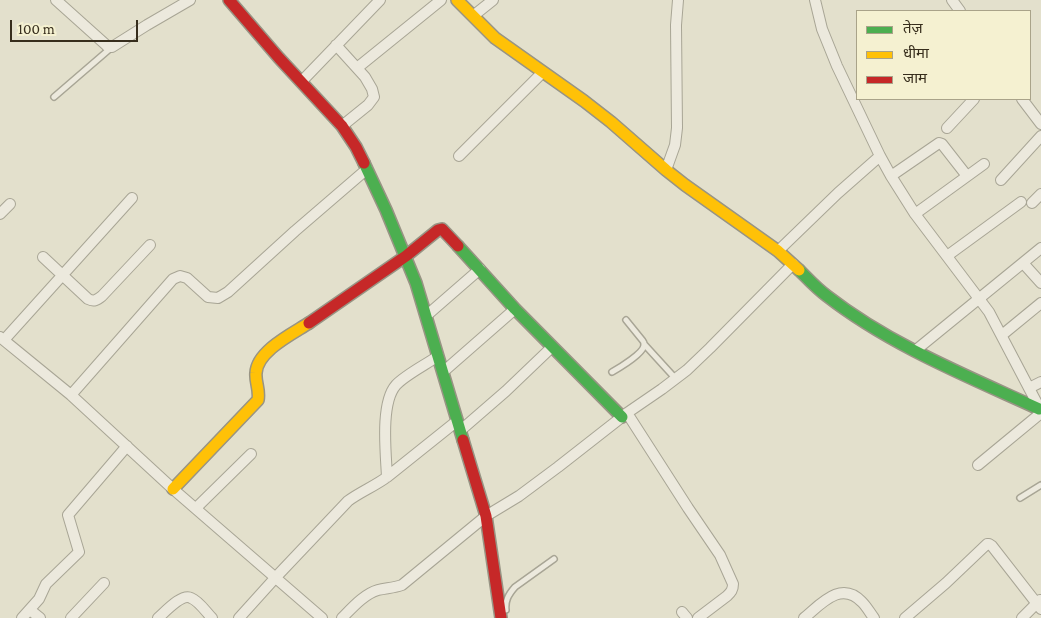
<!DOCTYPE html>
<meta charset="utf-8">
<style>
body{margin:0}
#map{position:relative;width:1041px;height:618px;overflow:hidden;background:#e3e0cc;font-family:"Crimson Pro","Noto Sans Devanagari",serif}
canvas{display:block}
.legend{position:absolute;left:856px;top:10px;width:175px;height:90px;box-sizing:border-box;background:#f5f1d1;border:1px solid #a9a389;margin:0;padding:6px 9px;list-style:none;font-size:15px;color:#372e1d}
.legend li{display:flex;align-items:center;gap:10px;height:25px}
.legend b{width:25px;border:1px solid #a9a389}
.scale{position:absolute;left:10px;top:20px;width:128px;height:22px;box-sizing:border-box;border:2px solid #372e1d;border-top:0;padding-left:6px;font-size:15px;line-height:18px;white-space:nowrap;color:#372e1d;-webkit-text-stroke:4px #f5f1d1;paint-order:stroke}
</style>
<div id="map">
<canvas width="1041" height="618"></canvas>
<ul class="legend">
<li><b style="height:6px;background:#4caf50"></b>तेज़</li>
<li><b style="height:6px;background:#ffc107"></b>धीमा</li>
<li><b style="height:6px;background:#c62828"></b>जाम</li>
</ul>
<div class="scale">100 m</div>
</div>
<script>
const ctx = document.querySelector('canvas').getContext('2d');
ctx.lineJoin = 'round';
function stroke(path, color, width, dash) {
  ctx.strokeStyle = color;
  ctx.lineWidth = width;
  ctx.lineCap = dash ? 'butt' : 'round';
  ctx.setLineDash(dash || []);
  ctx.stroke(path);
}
const lane = new Path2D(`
 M54 97 112 47
 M644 344 675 378
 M612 372C619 368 644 353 644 345 644 344 644 342 643 341L626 320
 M1020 498 1041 485
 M506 610C505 601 508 595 515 587L554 559`);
const street = new Path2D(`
 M56 0 105 44 108 47H112L147 25 190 0
 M815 0 822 29 837 66 880 156 891 176 915 214 989 312 1041 411
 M952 0 960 11
 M473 16 493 0
 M336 45 365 77 372 89 374 97 368 105 342 126
 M357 68 441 0
 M302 81 380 0
 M1022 99 1041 124
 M947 128 974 99
 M459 156 543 72
 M666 170 675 145 677 128 676 25 678 0
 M891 176 939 143 942 144 967 176
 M1001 180 1041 136
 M1032 203 1041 194
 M0 214 10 204
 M915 214 984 164
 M778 251 838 193 880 156
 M947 256 1021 202
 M43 257 88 299C94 302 97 300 102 296L150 245
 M1023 263 1041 283
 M426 316 480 269
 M1002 335 1041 303
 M0 337 71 395 173 489 322 618
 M4 340 132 198
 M916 350 1041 248
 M443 372 515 309
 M1029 388 1041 382
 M71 395 173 279 180 276 187 278 208 297 218 298 228 292 295 231 367 169
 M627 413 688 508 720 555 733 584C733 590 731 592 727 596L698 618
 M461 430 506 391 552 347
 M978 465 1041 413
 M387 477C386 454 380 403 396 385 405 375 427 364 438 356
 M196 508 251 454
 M30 610 40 618
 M682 612 687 618
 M22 618 39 599 46 584 79 552 68 515 127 446
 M71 618 104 583
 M158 618C165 612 182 593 191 598 199 601 206 612 212 618
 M239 618 276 577 348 501C360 492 375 486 387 477L457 421
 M342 618C352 608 364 594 378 590 386 588 394 588 402 585L486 516 519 496 558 467 627 413 662 389 687 370 710 348 793 264
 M804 618C821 604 841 580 862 602 867 607 870 613 874 618
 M905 618 946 583 987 544H989L992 546 1041 609
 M1022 618 1040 600`);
const fast = new Path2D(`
 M364 163 386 210 416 283 463 440
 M458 246 515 309 622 417
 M799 270C808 279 817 289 827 296 890 345 967 376 1039 409`);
const slow = new Path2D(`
 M457 0 495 38 584 101 611 122 666 170 685 185 778 251 799 270
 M173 489 258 400C260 390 255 382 256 373 257 351 292 334 309 323`);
const jam = new Path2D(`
 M229 0 279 58 342 126 356 147 364 163
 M309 323 406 256 438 230 442 229 458 246
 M463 440 486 516 501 618`);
stroke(lane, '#a8a595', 8);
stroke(street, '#a8a595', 12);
stroke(fast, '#989484', 14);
stroke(slow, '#989484', 14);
stroke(jam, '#989484', 14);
stroke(lane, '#ece9dd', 5);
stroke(street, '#ece9dd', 10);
stroke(fast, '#4caf50', 11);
stroke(slow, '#ffc107', 11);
stroke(jam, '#c62828', 11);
</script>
